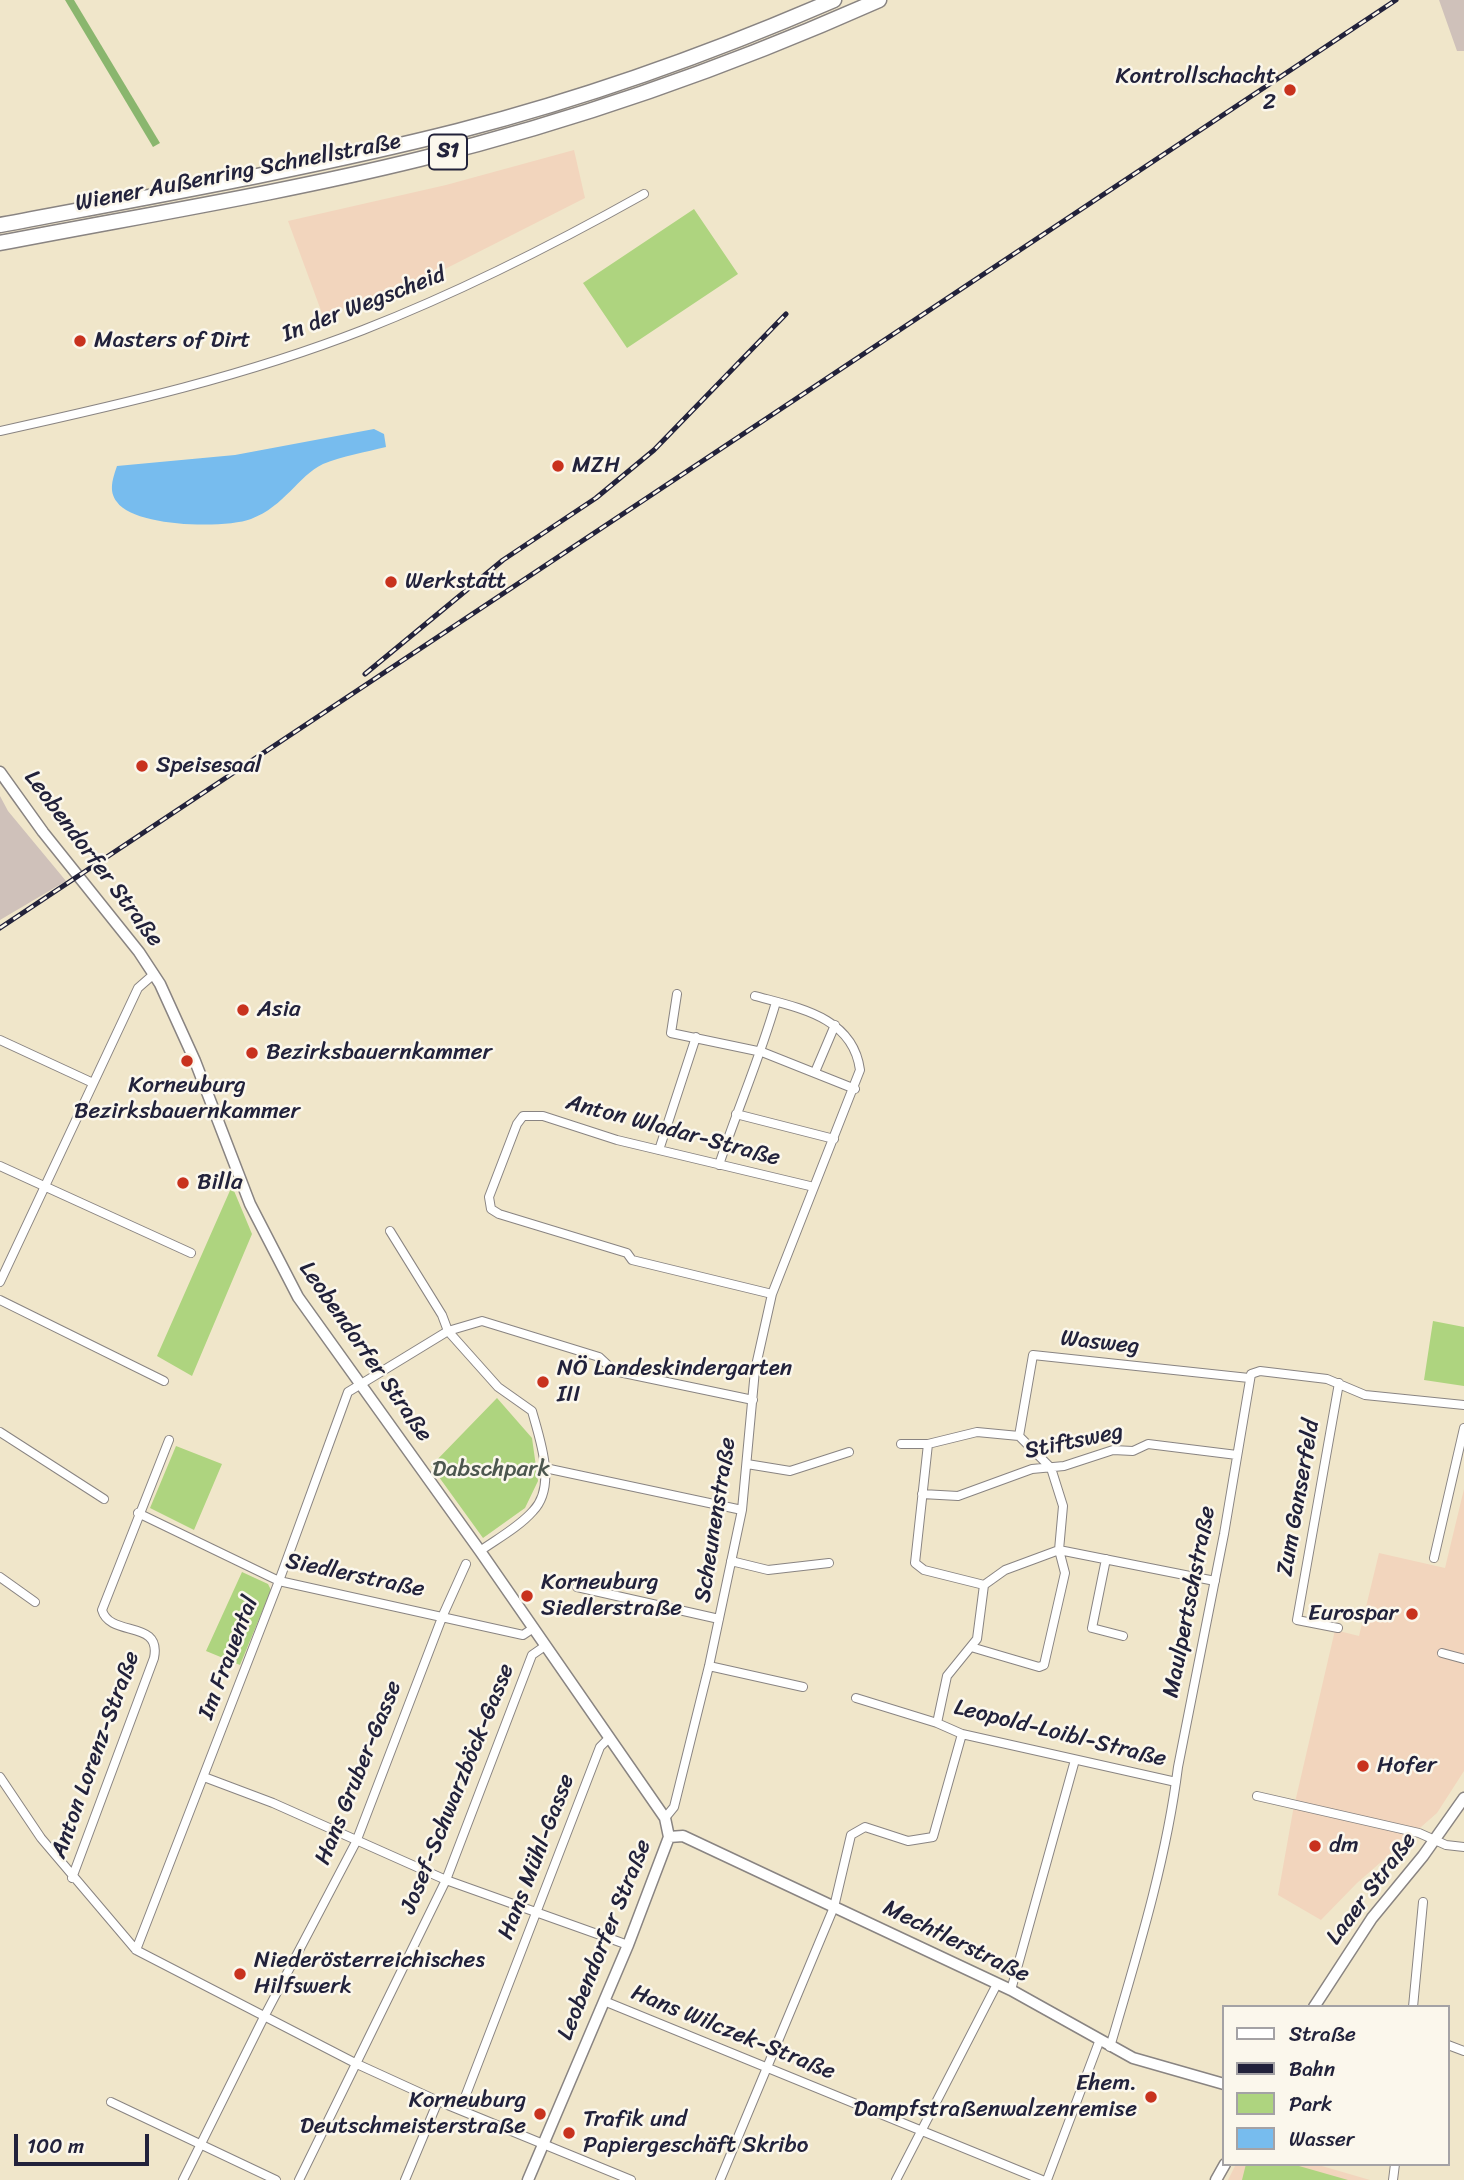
<!DOCTYPE html>
<meta charset="utf-8">
<style>
body{margin:0}
#map{position:relative;width:1464px;height:2180px;overflow:hidden;background:#f0e6ca;font-family:Sriracha,sans-serif}
canvas{display:block}
.legend{position:absolute;left:1222px;top:2005px;width:228px;height:161px;box-sizing:border-box;background:#fbf7ec;border:2px solid #a4a2a5;margin:0;padding:9px 12px;list-style:none;font-size:21px;color:#22223b}
.legend li{display:flex;align-items:center;gap:14px;height:35px}
.legend b{width:35px;border:2px solid #a4a2a5}
.scale{position:absolute;left:14px;top:2134px;width:135px;height:32px;box-sizing:border-box;border:4px solid #22223b;border-top:0;padding-left:9px;font-size:21px;line-height:24px;white-space:nowrap;color:#22223b;-webkit-text-stroke:5px #fbf7ec;paint-order:stroke}
</style>
<div id="map">
<canvas width="1464" height="2180"></canvas>
<ul class="legend">
<li><b style="height:9px;background:#fff"></b>Straße</li>
<li><b style="height:9px;background:#22223b"></b>Bahn</li>
<li><b style="height:19px;background:#aed47f"></b>Park</li>
<li><b style="height:19px;background:#77bcee"></b>Wasser</li>
</ul>
<div class="scale">100 m</div>
</div>
<script>
const ctx = document.querySelector('canvas').getContext('2d');
ctx.lineJoin = 'round';
function fillPath(path, color) {
  ctx.fillStyle = color;
  ctx.fill(path, 'evenodd');
}
function stroke(path, color, width, dash) {
  ctx.strokeStyle = color;
  ctx.lineWidth = width;
  ctx.lineCap = dash ? 'butt' : 'round';
  ctx.setLineDash(dash || []);
  ctx.stroke(path);
}
function write(font, color, halo, rows, align = 'center') {
  ctx.font = font + ' Sriracha,sans-serif';
  ctx.lineWidth = 5;
  ctx.setLineDash([]);
  ctx.textBaseline = 'middle';
  ctx.strokeStyle = halo;
  ctx.fillStyle = color;
  for (const [text, x, y, turn = 0] of rows) {
    ctx.save();
    ctx.translate(x, y);
    ctx.rotate((+turn || 0) * Math.PI / 180);
    ctx.textAlign = isNaN(turn) ? turn : align;
    if (halo) ctx.strokeText(text, 0, 0);
    ctx.fillText(text, 0, 0);
    ctx.restore();
  }
}
const built = new Path2D(`
 M574 150 585 198 445 269 323 316 288 221 446 185Z
 M1464 1489V1771L1437 1813 1357 1883 1321 1920 1278 1895 1293 1811 1335 1630 1359 1636 1379 1553 1445 1568Z
 M1236 2164H1315L1370 2180H1228Z`);
const industrial = new Path2D(`
 M1439 0H1464V51H1457Z
 M0 796 8 811 66 881 0 920Z`);
const green = new Path2D(`
 M694 209 738 274 627 348 583 283Z
 M232 1186 252 1234 192 1376 157 1356Z
 M1433 1321 1464 1327V1386L1424 1380Z
 M497 1398 532 1438 538 1481 525 1508 483 1538 431 1466Z
 M176 1446 222 1464 194 1530 150 1508Z
 M242 1572 268 1584 271 1590 240 1665 206 1651Z
 M1246 2164H1292L1348 2180H1242Z`);
const forest = new Path2D(`
 M65 0H74L160 143 153 147Z`);
const water = new Path2D(`
 M374 429 384 434 386 447C366 452 342 456 323 464 298 476 285 506 251 519 224 529 134 527 117 502 108 491 113 478 117 466L235 455Z`);
const street = new Path2D(`
 M0 431C123 404 245 376 363 330 460 292 553 245 644 194
 M677 994 671 1033 762 1052 855 1089
 M0 1040 93 1083
 M815 1072 835 1025
 M736 1114 834 1139
 M659 1150 696 1037
 M719 1165C737 1110 760 1058 776 1002
 M0 1166 191 1253
 M390 1231 442 1315 448 1331 498 1387 532 1411C540 1440 557 1486 533 1511 519 1527 497 1539 480 1551
 M0 1282 138 988 154 974
 M772 1294 632 1260 627 1253 499 1214 491 1209 489 1197 517 1124 523 1116H543L617 1140 814 1187
 M0 1300 164 1381
 M0 1432 104 1499
 M901 1444H928L977 1432 1019 1436
 M928 1444 915 1563 924 1570 984 1585
 M747 1464 790 1471 849 1452
 M545 1468 742 1510
 M922 1494 958 1496 1032 1469 1064 1466 1113 1450 1133 1451 1148 1444 1237 1455
 M138 1513 279 1581 523 1635 532 1629
 M1434 1558 1464 1428
 M1106 1559 1092 1628 1123 1636
 M731 1561 768 1570 829 1563
 M0 1577 35 1602
 M984 1585 1005 1570 1059 1550 1215 1581
 M577 1587 719 1619
 M1338 1628 1297 1620 1339 1383
 M971 1647 1039 1667 1044 1665 1065 1573 1059 1550 1063 1506 1051 1468 1019 1436 1033 1355 1249 1378
 M1442 1653 1464 1659
 M709 1666 803 1687
 M856 1698 937 1723 962 1734 1176 1782
 M937 1723 947 1676 977 1639 984 1585
 M0 1777 41 1838 136 1950 357 2064 438 2101 631 2180
 M204 1777 273 1803 446 1880 628 1945
 M1257 1796 1419 1833 1446 1845 1464 1847
 M665 1818 674 1807 709 1666 742 1510 755 1370 772 1294 860 1070C853 1017 799 1008 755 996
 M72 1878 154 1658C162 1619 110 1638 102 1610L169 1440
 M136 1950 279 1581 348 1392 448 1331 482 1321 599 1357 614 1371 753 1400
 M1011 1990 1075 1760
 M604 2001 1042 2180
 M1413 2007 1423 1902
 M1448 2045 1464 2051
 M1110 2047C1137 1955 1166 1862 1178 1767L1224 1534 1251 1374 1260 1371 1327 1379 1365 1395 1464 1405
 M111 2102 276 2180
 M460 2110 600 1747 609 1738
 M183 2180 264 2017 356 1842 443 1615 466 1564
 M299 2180 446 1880 532 1655 545 1646
 M405 2180 438 2101
 M720 2180 834 1907 851 1835 865 1827 908 1841 933 1837 962 1734
 M896 2180 997 1984
 M1047 2180 1099 2042
 M1393 2180 1395 2164`);
const secondary = new Path2D(`
 M0 772 43 832 139 952 160 984 195 1061 250 1204 298 1297 480 1551 665 1818 669 1837 628 1945 528 2180
 M669 1837 683 1836 1011 1990 1133 2058 1224 2084
 M1314 2007 1372 1918 1423 1856 1464 1798
 M1216 2180 1225 2164`);
const highway = new Path2D(`
 M0 225C153 196 307 169 458 131 586 98 712 53 834 0
 M0 243C140 216 282 193 420 159 578 120 731 66 879 0`);
const rail = new Path2D(`
 M365 674 503 560 596 498 654 450 786 314
 M0 928 1396 0`);
const markers = [
 [1290,90,7,"#c8321e"],
 [80,341,7,"#c8321e"],
 [558,466,7,"#c8321e"],
 [391,582,7,"#c8321e"],
 [142,766,7,"#c8321e"],
 [243,1010,7,"#c8321e"],
 [252,1053,7,"#c8321e"],
 [187,1061,7,"#c8321e"],
 [183,1183,7,"#c8321e"],
 [543,1382,7,"#c8321e"],
 [527,1596,7,"#c8321e"],
 [1412,1614,7,"#c8321e"],
 [1363,1766,7,"#c8321e"],
 [1315,1846,7,"#c8321e"],
 [240,1974,7,"#c8321e"],
 [1151,2097,7,"#c8321e"],
 [540,2114,7,"#c8321e"],
 [569,2133,7,"#c8321e"]
];
const shields = [
 [448,152,38]
];
const shieldNames = [
 ["S1",448,152]
];
const poiNames = [
 ["Kontrollschacht",1276,77,"right"],
 ["2",1276,103,"right"],
 ["Masters of Dirt",94,341],
 ["MZH",572,466],
 ["Werkstatt",405,582],
 ["Speisesaal",156,766],
 ["Asia",257,1010],
 ["Bezirksbauernkammer",266,1053],
 ["Korneuburg",187,1086,"center"],
 ["Bezirksbauernkammer",187,1112,"center"],
 ["Billa",197,1183],
 ["NÖ Landeskindergarten",557,1369],
 ["III",557,1395],
 ["Korneuburg",541,1583],
 ["Siedlerstraße",541,1609],
 ["Eurospar",1398,1614,"right"],
 ["Hofer",1377,1766],
 ["dm",1329,1846],
 ["Niederösterreichisches",254,1961],
 ["Hilfswerk",254,1987],
 ["Ehem.",1137,2084,"right"],
 ["Dampfstraßenwalzenremise",1137,2110,"right"],
 ["Korneuburg",526,2101,"right"],
 ["Deutschmeisterstraße",526,2127,"right"],
 ["Trafik und",583,2120],
 ["Papiergeschäft Skribo",583,2146]
];
const streetNames = [
 ["Wiener Außenring Schnellstraße",238,173,-11],
 ["In der Wegscheid",364,305,-21],
 ["Leobendorfer Straße",93,859,53],
 ["Anton Wladar-Straße",673,1131,15],
 ["Wasweg",1100,1343,6],
 ["Leobendorfer Straße",365,1352,55],
 ["Stiftsweg",1074,1442,-12],
 ["Zum Ganserfeld",1299,1498,-80],
 ["Scheunenstraße",716,1520,-81],
 ["Siedlerstraße",355,1576,12],
 ["Maulpertschstraße",1190,1602,-79],
 ["Im Frauental",229,1658,-69],
 ["Leopold-Loibl-Straße",1060,1734,14],
 ["Anton Lorenz-Straße",96,1755,-70],
 ["Hans Gruber-Gasse",359,1773,-68],
 ["Josef-Schwarzböck-Gasse",458,1789,-68],
 ["Hans Mühl-Gasse",537,1857,-69],
 ["Laaer Straße",1372,1889,-53],
 ["Leobendorfer Straße",605,1940,-68],
 ["Mechtlerstraße",956,1942,26],
 ["Hans Wilczek-Straße",733,2033,22]
];
const parkNames = [
 ["Dabschpark",491,1470]
];
fillPath(built, '#f2d5bd');
fillPath(industrial, '#cfc1ba');
fillPath(green, '#aed47f');
fillPath(forest, '#8ab66e');
fillPath(water, '#77bcee');
stroke(street, '#898482', 10);
stroke(secondary, '#898482', 13);
stroke(highway, '#898482', 17);
stroke(street, '#fff', 8);
stroke(secondary, '#fff', 10);
stroke(highway, '#fff', 14);
stroke(rail, '#22223b', 5);
stroke(rail, '#fbf7ec', 2.5, [8]);
for (const [x, y, r, color] of markers) {
  const dot = new Path2D();
  dot.arc(x, y, r, 0, 2 * Math.PI);
  ctx.fillStyle = color;
  ctx.fill(dot);
  stroke(dot, '#fbf7ec', 2.5);
}
for (const [x, y, w] of shields) {
  const box = new Path2D();
  box.roundRect(x - w / 2, y - 17.5, w, 35, 5);
  ctx.fillStyle = '#fbf7ec';
  ctx.fill(box);
  stroke(box, '#22223b', 2);
}
write('bold 21px', '#22223b', null, shieldNames);
write('23px', '#22223b', '#fbf7ec', poiNames, 'left');
write('23px', '#22223b', '#fbf7ec', streetNames);
write('23px', '#4c574f', '#fbf7ec', parkNames);
</script>
